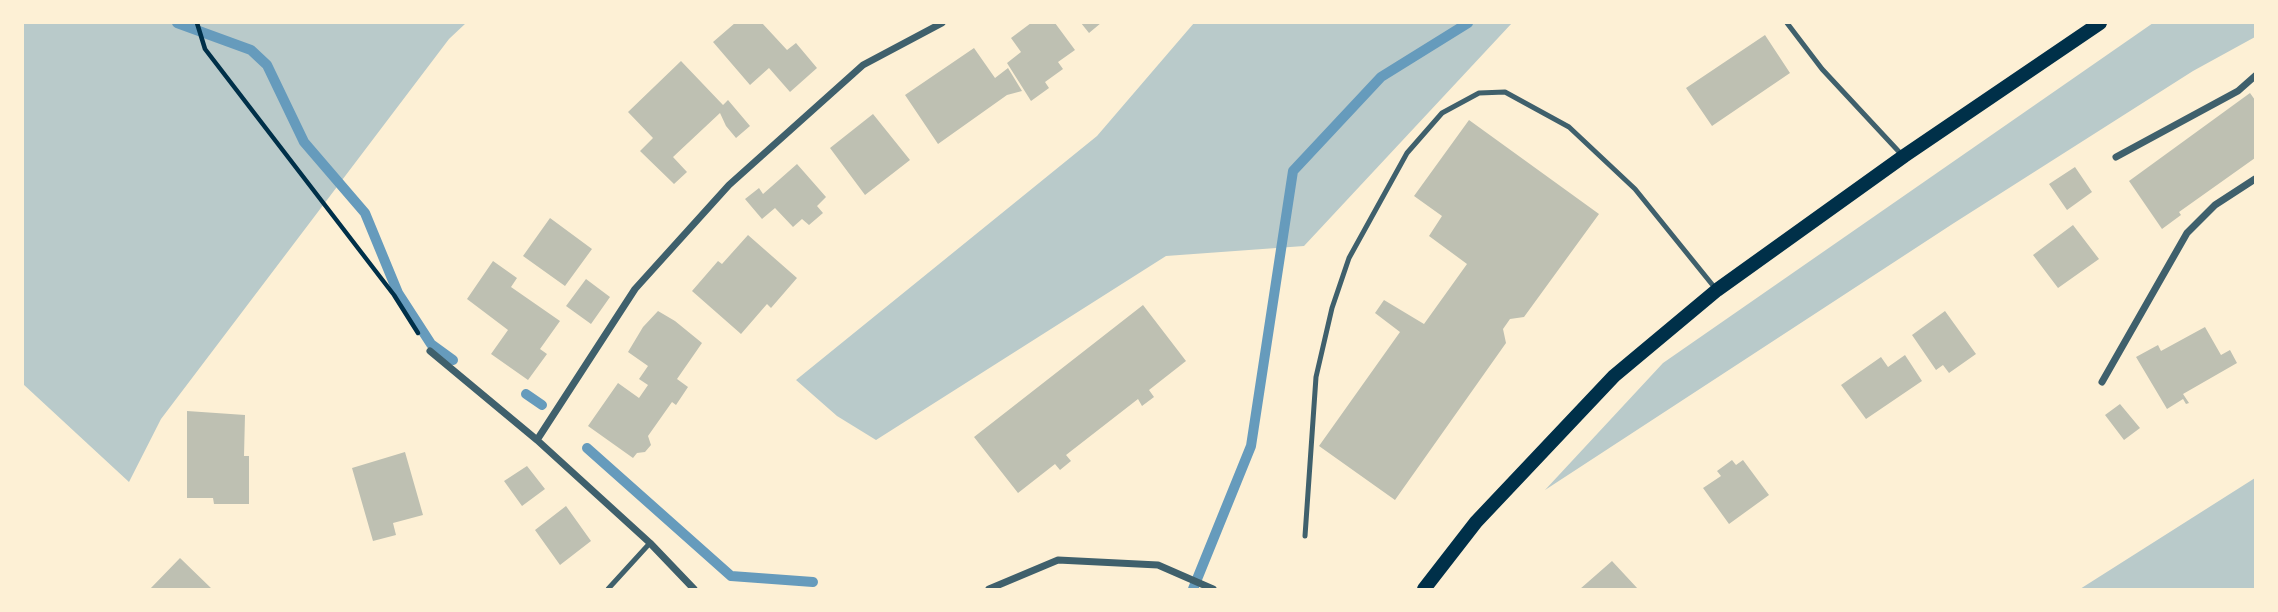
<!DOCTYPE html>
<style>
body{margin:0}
#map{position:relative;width:2278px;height:612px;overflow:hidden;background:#fdf0d5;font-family:"DejaVu Sans",sans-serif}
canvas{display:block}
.frame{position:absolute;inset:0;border:24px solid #fdf0d5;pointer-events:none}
</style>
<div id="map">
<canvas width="2278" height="612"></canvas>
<div class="frame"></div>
</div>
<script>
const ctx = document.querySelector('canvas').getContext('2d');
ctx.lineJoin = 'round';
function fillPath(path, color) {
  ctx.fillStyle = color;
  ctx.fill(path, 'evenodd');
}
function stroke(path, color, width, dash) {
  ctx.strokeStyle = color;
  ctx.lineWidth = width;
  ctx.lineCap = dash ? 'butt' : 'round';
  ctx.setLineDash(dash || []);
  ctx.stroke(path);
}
const green = new Path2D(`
 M23 23H466L449 39 161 419 129 482 23 384Z
 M1194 23H1512L1304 246 1166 256 876 440 837 416 796 380 1097 136Z
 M2153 23H2255V37L2193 71 1954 223 1545 490 1663 363Z
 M2255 478V589H2080Z`);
const stream = new Path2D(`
 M177 23 251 50 267 65 304 142 365 213 398 293 431 344 453 360
 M526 394 542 405
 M587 448 731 576 813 582
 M1193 589 1251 446 1293 171 1381 77 1468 23`);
const building = new Path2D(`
 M735 23H762L787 50 796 43 817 68 790 92 769 68 750 85 713 42Z
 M1031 23H1055L1075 50 1058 62 1063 69 1045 82 1049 88 1031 101 1007 63 1021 52 1011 38Z
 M1081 23H1101L1089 33Z
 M1765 35 1790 73 1712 126 1686 88Z
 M974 48 995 78 1008 68 1022 91 1007 95 938 144 905 95Z
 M681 61 723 105 728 100 750 126 736 138 726 126 720 113 673 157 687 172 674 184 640 151 653 138 628 112Z
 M2250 93 2255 100V158L2179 212 2181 215 2162 229 2129 181Z
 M873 114 910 160 865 195 830 148Z
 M1469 120 1599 214 1524 317 1510 319 1503 329 1506 343 1395 500 1319 446 1400 332 1375 313 1384 300 1424 324 1467 264 1429 236 1442 216 1414 196Z
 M797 164 826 197 817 206 823 213 809 225 802 219 793 227 775 208 762 219 745 199 759 188 763 194Z
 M2075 167 2092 192 2067 210 2049 184Z
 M550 218 592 249 565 286 523 256Z
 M2073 225 2099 259 2058 288 2033 255Z
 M748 235 797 278 771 308 767 304 741 334 692 291 718 261 722 264Z
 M493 261 517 278 511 287 560 321 540 349 547 354 528 380 491 354 508 330 467 299Z
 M586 279 610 297 591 324 566 306Z
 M1143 305 1186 361 1149 390 1154 397 1142 406 1138 399 1066 455 1071 461 1060 470 1055 464 1018 493 974 437Z
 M658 311 675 321 702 343 677 379 688 387 676 405 672 402 648 436 651 445 645 452 637 453 633 458 588 426 618 383 639 398 648 385 639 379 648 366 628 352 643 327Z
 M1945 311 1976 354 1949 373 1943 365 1936 370 1912 335Z
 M2205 327 2221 355 2230 350 2237 363 2183 394 2189 403 2186 404 2183 399 2167 409 2136 357 2158 345 2161 351Z
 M1905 355 1922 381 1866 419 1841 385 1881 357 1888 367Z
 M2120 404 2140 428 2124 440 2105 415Z
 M187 411 245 415 244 456H249V504H214L213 498H187Z
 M405 452 423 515 393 523 396 535 373 541 352 468Z
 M1732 460 1736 465 1743 460 1769 495 1729 524 1703 488 1721 476 1717 471Z
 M527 466 545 489 522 506 504 481Z
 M566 506 591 541 560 565 535 530Z
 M180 558 212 589H150Z
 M1612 561 1638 589H1580Z`);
const path = new Path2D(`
 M197 23 205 49 394 295 418 333`);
const service = new Path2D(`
 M1787 23 1822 69 1902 155
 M1305 536 1316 377 1332 308 1349 258 1407 153 1442 113 1479 93 1505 92 1569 127 1635 189 1715 288
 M608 589 650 543`);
const minor = new Path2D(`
 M2116 157 2238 91 2255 76
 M430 351 537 440 650 543 694 589
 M2102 382 2187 233 2215 205 2255 179
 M537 440 635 289 729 185 863 65 942 23
 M989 589 1058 560 1158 565 1213 589`);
const secondary = new Path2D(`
 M1424 589 1476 522 1614 376 1717 290 1904 156 2100 23`);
fillPath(green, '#b9caca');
stroke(stream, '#669bbc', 10);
fillPath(building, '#bec0b2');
stroke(path, '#003049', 4.5);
stroke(service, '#3f606c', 5);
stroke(minor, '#3f606c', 7);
stroke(secondary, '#003049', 14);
</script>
